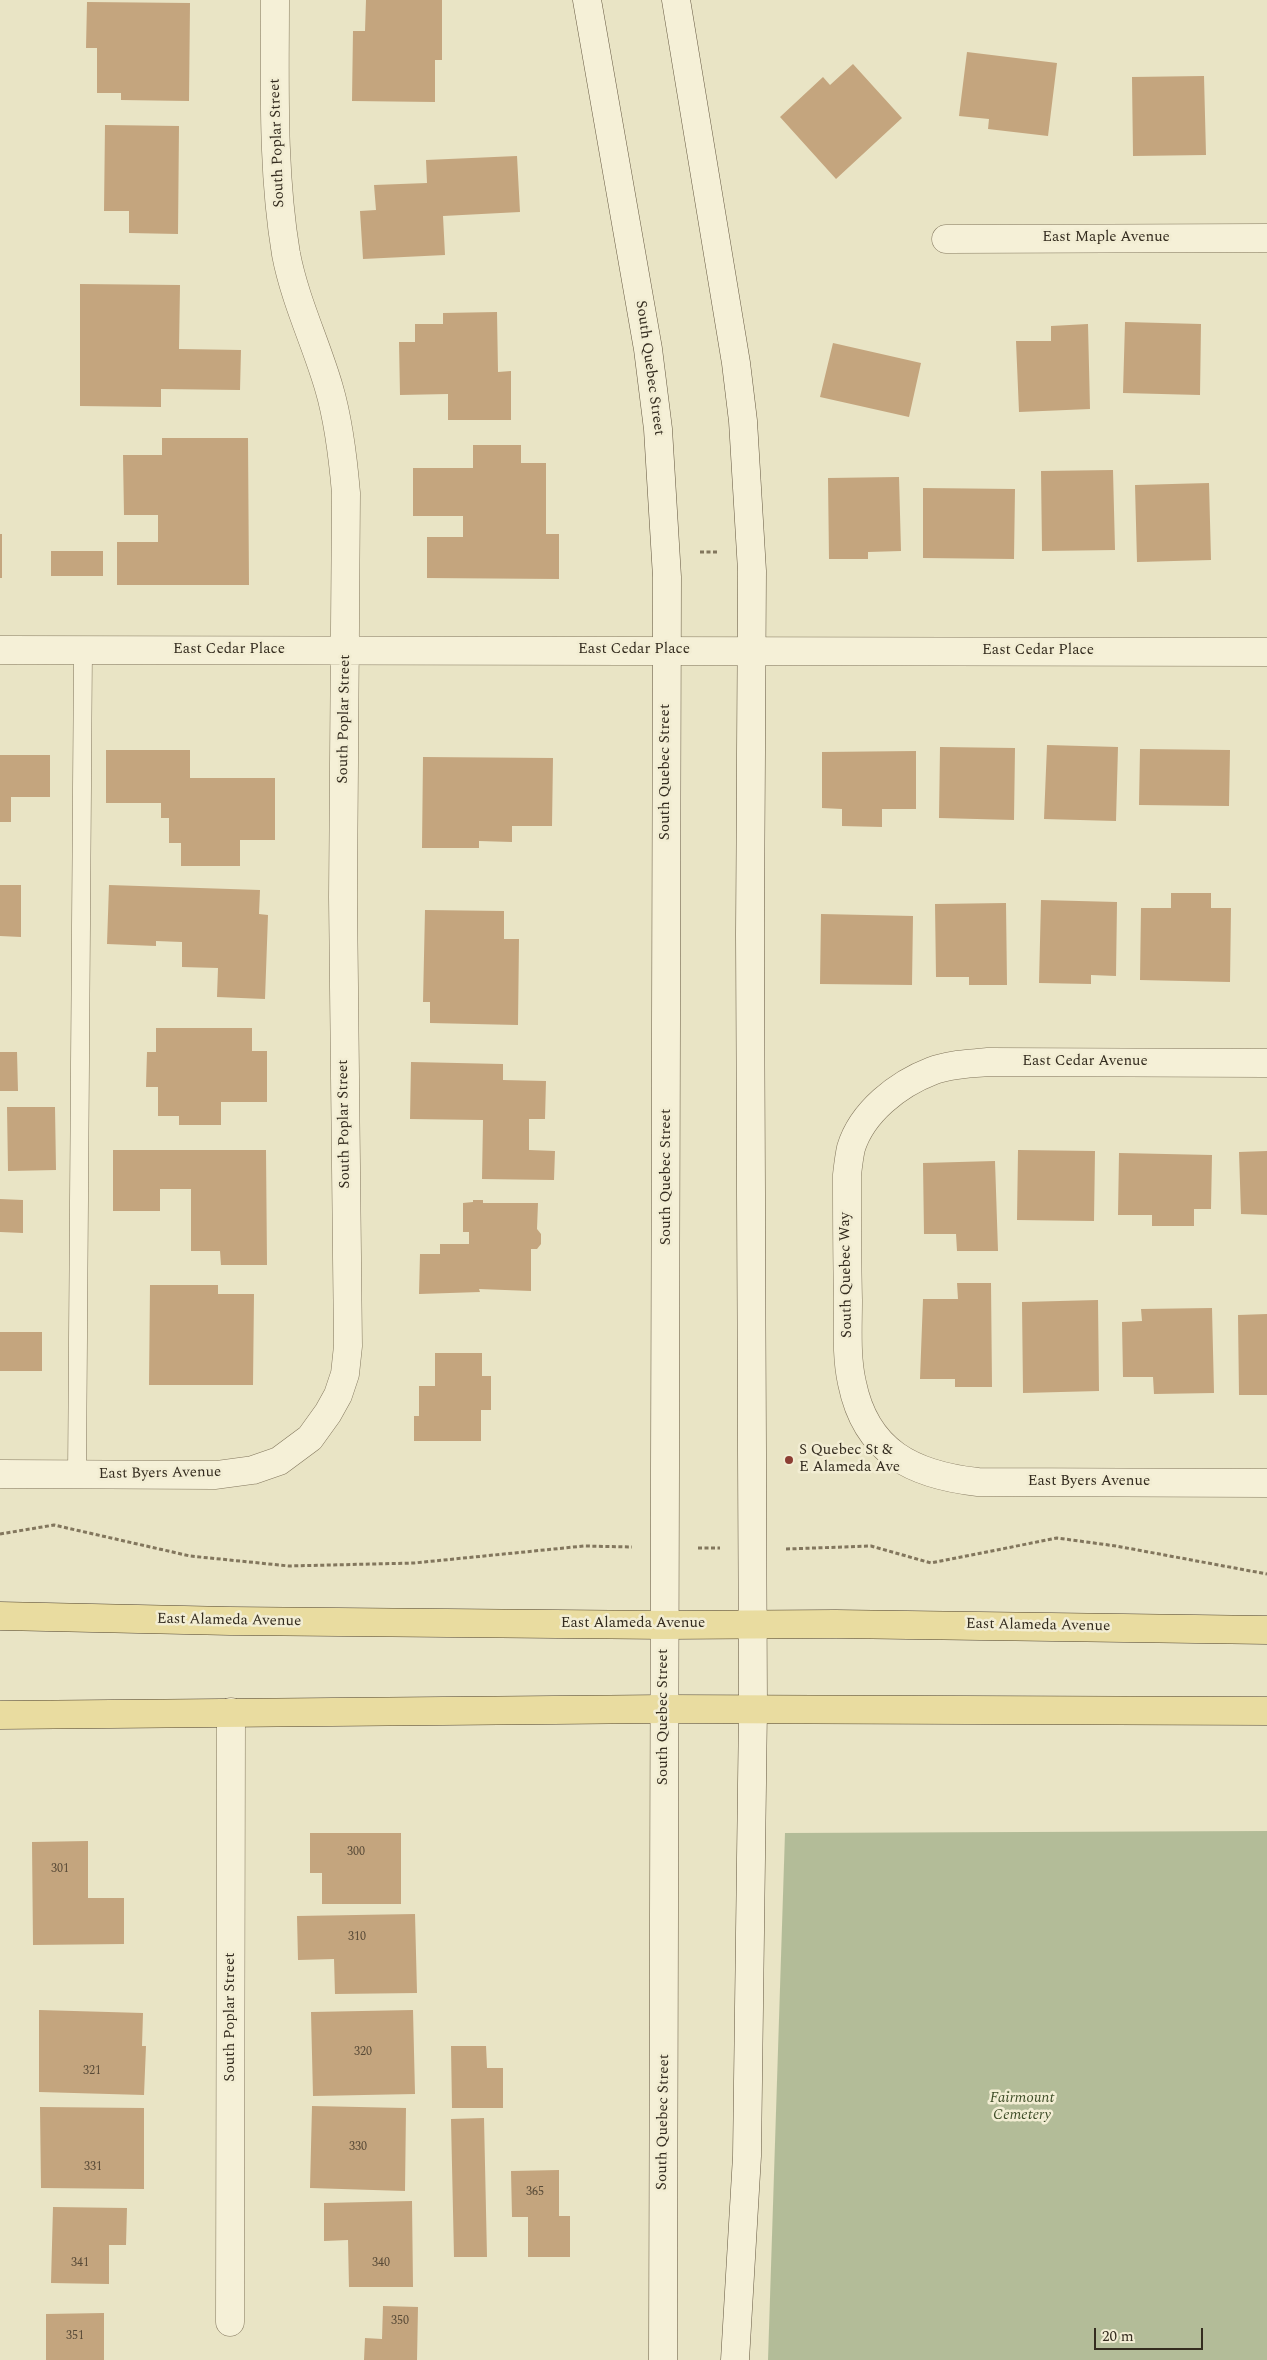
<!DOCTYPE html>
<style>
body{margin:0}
#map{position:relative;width:1267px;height:2360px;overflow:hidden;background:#e9e4c5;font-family:Spectral,serif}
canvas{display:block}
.scale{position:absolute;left:1094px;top:2328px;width:109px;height:22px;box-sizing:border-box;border:2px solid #342c1f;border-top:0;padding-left:6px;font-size:15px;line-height:18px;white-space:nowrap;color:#342c1f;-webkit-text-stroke:4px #f2edd3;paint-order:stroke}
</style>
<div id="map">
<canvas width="1267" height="2360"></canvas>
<div class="scale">20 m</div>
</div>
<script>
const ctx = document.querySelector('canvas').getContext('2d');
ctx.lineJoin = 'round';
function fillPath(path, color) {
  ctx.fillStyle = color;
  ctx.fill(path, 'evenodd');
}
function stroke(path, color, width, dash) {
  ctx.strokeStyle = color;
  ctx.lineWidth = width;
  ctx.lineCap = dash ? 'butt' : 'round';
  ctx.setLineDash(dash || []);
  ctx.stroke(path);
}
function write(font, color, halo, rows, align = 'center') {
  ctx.font = font + ' Spectral,serif';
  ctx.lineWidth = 5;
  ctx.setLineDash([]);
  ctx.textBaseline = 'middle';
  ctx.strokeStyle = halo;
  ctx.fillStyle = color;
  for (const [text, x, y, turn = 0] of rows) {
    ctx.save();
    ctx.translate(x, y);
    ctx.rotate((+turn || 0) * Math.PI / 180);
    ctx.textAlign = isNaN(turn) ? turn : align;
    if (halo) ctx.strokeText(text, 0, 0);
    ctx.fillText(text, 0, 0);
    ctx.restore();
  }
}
const cemetery = new Path2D(`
 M1267 1831V2360H768L785 1833Z`);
const building = new Path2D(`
 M366 0H442V60H435V102L352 101 353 31H365Z
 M87 2 190 3 189 101 121 100V93H97V48H86Z
 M967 52 1057 63 1048 136 988 129 989 119 959 116Z
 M853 64 902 118 836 179 780 117 823 77 830 85Z
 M1204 76 1206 155 1133 156 1132 77Z
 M105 125 179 126 178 234 129 233V211H104Z
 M517 156 520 212 443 216 445 255 363 259 360 211 376 210 374 185 427 183 426 160Z
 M80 284 180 285 179 349 241 350 240 390 161 389V407L80 406Z
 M497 312 498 372 511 371V420H448V394L400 395 399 342H415V324H443V313Z
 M1125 322 1201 324 1200 395 1123 393Z
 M1088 324 1090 409 1019 412 1016 341H1051V326Z
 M833 343 921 363 909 417 820 397Z
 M162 438H248L249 585H117V542H158V515H124L123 455H162Z
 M473 445H521V463H546V534H559V579L427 578V537H463V516H413V468H473Z
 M1113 470 1115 550 1042 551 1041 471Z
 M899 477 901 551 868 552V559H829L828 478Z
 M1209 483 1211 560 1137 562 1135 485Z
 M923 488 1015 489 1014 559 923 558Z
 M0 534H2V578H0Z
 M51 551H103V576H51Z
 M1047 745 1118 747 1116 821 1044 819Z
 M940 747 1015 748 1014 820 939 818Z
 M1140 749 1230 750 1229 806 1139 805Z
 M106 750H190V778H275V840H240V866H181V843H169V818H161V803H106Z
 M916 751V809H882V827L842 826V809L822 808V752Z
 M0 755H50V797H11V822H0Z
 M423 757 553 758 552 826H512V842L479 841V848H422Z
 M0 885H21V937L0 936Z
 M109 885 260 890 259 914 268 915 265 999 217 997 218 968 182 967V942L156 941V946L107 944Z
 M1171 893H1211V908H1231L1230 982 1140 980 1141 908H1171Z
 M1041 900 1117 902 1116 976 1091 975V984L1039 983Z
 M1006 903 1007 985H969V977H936L935 904Z
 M425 910 504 911V939H519L518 1025 430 1023V1002H423Z
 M821 914 913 916 912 985 820 984Z
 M156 1028H252V1051H267V1102H221V1125H179V1116H158V1087H146L147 1052H156Z
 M0 1052H17L18 1091H0Z
 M411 1062 503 1064V1080L546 1081 545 1119H529V1150L555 1151 554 1180 482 1179 483 1120 410 1119Z
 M7 1107H55L56 1170 8 1171Z
 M113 1150H266L267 1265H221L220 1251H191V1189H160V1211H113Z
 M1018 1150 1095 1151 1094 1221 1017 1220Z
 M1267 1151V1215L1241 1214 1239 1152Z
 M1119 1153 1212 1155 1211 1209H1194V1226H1152V1215H1118Z
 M995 1161 998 1251H957L956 1234H924L923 1163Z
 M0 1199 23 1200V1233L0 1232Z
 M473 1200H483V1203H538L537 1229 541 1234V1244L537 1249H531V1291L479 1289 480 1292 419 1294 420 1254H440V1244H469V1232H463V1203L473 1202Z
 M957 1283H991L992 1387H955V1379H920L923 1299H958Z
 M150 1285H218V1294H254L253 1385H149Z
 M1098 1300 1099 1391 1023 1393 1022 1302Z
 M1212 1308 1214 1393 1154 1394 1153 1377H1123L1122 1322 1142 1321 1141 1309Z
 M1267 1314V1395H1239L1238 1315Z
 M0 1332H42V1371H0Z
 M435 1353H482V1376H491V1410H481V1441H414V1416H419V1386H435Z
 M310 1833H401V1904H322V1873H310Z
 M88 1841V1898H124V1944L33 1945 32 1842Z
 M415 1914 417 1993 335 1994 334 1959 298 1960 297 1916Z
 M39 2010 143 2013 142 2046H146L144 2095 39 2092Z
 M413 2010 415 2094 313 2096 311 2012Z
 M451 2046H486L487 2068H503V2108H452Z
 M312 2106 406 2108 405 2191 310 2188Z
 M40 2107 144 2108V2189L41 2188Z
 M484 2118 487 2257H454L451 2119Z
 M559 2170V2216H570V2257H528V2217H512L511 2171Z
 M412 2201 413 2287H349L348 2240 324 2241V2203Z
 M53 2207 127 2208 126 2245H109V2284L51 2283Z
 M383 2306 418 2307 417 2360H364L365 2338 382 2339Z
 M104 2313V2360H46V2314Z`);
const path = new Path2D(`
 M700 552H717
 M0 1534 54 1525 190 1556 289 1566 414 1563 584 1546 632 1547
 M698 1548H720
 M786 1549 871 1546 931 1563 1057 1538 1116 1546 1267 1574`);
const lane = new Path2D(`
 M77 1475 83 650`);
const street = new Path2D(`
 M946 239 1267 238
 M0 650 1267 652
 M1267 1063 988 1062C969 1064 950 1064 932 1071 898 1084 862 1112 851 1148 849 1157 848 1166 847 1175 847 1216 847 1258 848 1300 848 1327 846 1357 852 1383 866 1452 913 1475 978 1482L1267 1483
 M0 1474 216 1475 253 1470 279 1461 310 1438 328 1413 338 1395 345 1374 348 1346 343 897 346 493C343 458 339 422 329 388 316 343 295 301 286 254 272 170 275 85 275 0
 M230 2322 231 1712`);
const secondary = new Path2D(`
 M587 0 648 349 658 429 667 577 663 2360
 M676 0 736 363 743 421 752 571 750 934 753 1709 747 2156 735 2360`);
const primary = new Path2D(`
 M0 1616 230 1621 664 1625 836 1624 1267 1630
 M0 1715 664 1709 1267 1711`);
const markers = [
 [789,1460,5,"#8c3e33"]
];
const numberNames = [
 ["300",356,1853],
 ["301",60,1870],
 ["310",357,1938],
 ["320",363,2053],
 ["321",92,2072],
 ["330",358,2148],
 ["331",93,2168],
 ["365",535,2193],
 ["341",80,2264],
 ["340",381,2264],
 ["350",400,2322],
 ["351",75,2337]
];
const streetNames = [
 ["South Poplar Street",278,143,-92],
 ["East Maple Avenue",1106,238],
 ["South Quebec Street",649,368,82],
 ["East Cedar Place",229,650],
 ["East Cedar Place",634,650],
 ["East Cedar Place",1038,651],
 ["South Poplar Street",345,719,-89],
 ["South Quebec Street",666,772,-90],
 ["East Cedar Avenue",1085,1062],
 ["South Poplar Street",345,1124,-91],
 ["South Quebec Street",667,1177,-90],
 ["South Quebec Way",847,1275,-91],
 ["East Byers Avenue",160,1474,-1],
 ["East Byers Avenue",1089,1482],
 ["East Alameda Avenue",229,1621,1],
 ["East Alameda Avenue",633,1624],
 ["East Alameda Avenue",1038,1626,1],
 ["South Quebec Street",664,1717,-90],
 ["South Poplar Street",231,2017,-90],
 ["South Quebec Street",664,2122,-89]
];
const poiNames = [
 ["S Quebec St &",799,1451],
 ["E Alameda Ave",799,1468]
];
const parkNames = [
 ["Fairmount",1022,2099],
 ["Cemetery",1022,2116]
];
fillPath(cemetery, '#b3bc98');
fillPath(building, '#c4a57e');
stroke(lane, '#82765d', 19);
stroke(street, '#82765d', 29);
stroke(secondary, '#645740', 29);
stroke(primary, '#514430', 29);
stroke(path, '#82765d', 3, [4, 2.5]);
stroke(lane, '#f5f0d7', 18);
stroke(street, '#f5f0d7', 28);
stroke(secondary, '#f5f0d7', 28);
stroke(primary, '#e9dca0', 28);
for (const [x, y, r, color] of markers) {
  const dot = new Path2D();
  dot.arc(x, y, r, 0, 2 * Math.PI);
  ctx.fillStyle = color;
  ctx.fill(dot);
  stroke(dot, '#f2edd3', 2);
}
write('12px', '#584a37', null, numberNames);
write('15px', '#342c1f', '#f2edd3', streetNames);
write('15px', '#342c1f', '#f2edd3', poiNames, 'left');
write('italic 15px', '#3f4e28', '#f2edd3', parkNames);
</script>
